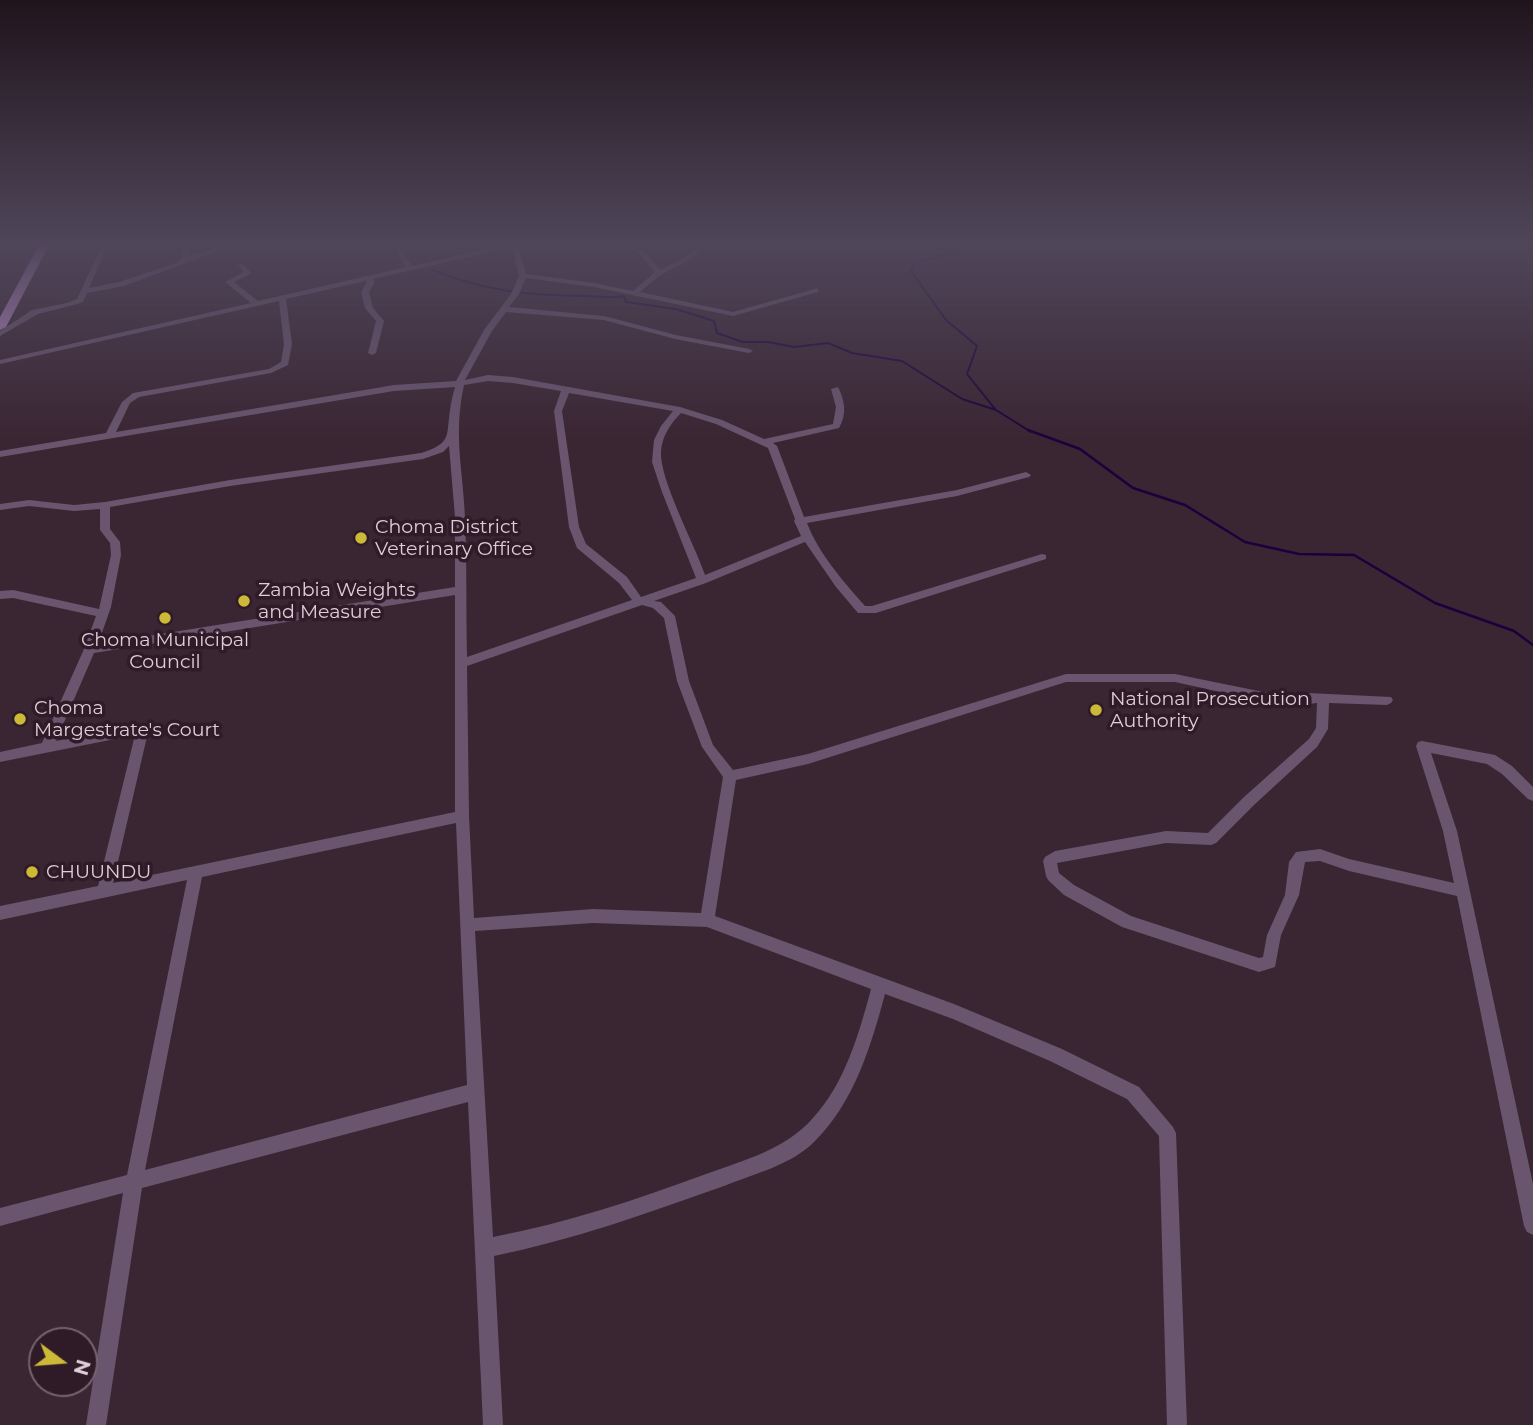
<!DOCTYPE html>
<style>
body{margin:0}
#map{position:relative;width:1533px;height:1425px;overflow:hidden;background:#3a2532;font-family:Montserrat,sans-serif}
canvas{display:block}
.north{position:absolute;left:28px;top:1327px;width:70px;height:70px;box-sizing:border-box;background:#2f1b28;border:2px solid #75636e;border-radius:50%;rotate:106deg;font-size:19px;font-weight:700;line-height:28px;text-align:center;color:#ddced6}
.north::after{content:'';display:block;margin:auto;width:24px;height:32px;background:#cdb938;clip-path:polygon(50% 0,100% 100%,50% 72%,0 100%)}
</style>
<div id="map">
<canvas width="1533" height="1425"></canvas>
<div class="north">N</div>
</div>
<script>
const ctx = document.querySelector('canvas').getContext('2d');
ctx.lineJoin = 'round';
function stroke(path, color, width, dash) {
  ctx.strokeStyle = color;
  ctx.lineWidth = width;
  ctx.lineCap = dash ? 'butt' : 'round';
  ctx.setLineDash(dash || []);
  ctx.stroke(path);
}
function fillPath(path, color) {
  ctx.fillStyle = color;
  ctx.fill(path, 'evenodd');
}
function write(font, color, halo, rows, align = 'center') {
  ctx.font = font + ' Montserrat,sans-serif';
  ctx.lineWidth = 7;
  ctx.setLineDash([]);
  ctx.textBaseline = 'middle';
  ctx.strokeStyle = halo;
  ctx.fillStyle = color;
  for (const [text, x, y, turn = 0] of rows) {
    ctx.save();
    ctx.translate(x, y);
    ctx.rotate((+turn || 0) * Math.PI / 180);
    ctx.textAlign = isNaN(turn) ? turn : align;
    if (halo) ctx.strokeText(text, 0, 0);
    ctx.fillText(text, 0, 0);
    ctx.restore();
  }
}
const streamFar1 = new Path2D(`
 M950 245 957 252 916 262 911 271 946 320 977 346 967 374 995 409
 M433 270C482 291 534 296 586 296 599 296 611 299 624 296L626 302 676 309 714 321 717 333 743 342H768L794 347 828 343 852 353 902 361 962 399 996 410 1031 432`);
const stream = new Path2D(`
 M1028 430 1080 449 1133 488 1185 505 1245 542 1299 554 1354 555 1435 603 1514 631 1533 645`);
const minor = new Path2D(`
 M102 245H108L89 288 119 282 176 263 182 259 184 245H190L189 256 224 245H234L124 286 87 293 83 302 77 304 38 314 0 336V331L32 310 67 303 77 299Z
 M395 245H401L403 253 412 266 504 245H518L526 274 594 283 633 291 655 272 638 252 618 245C641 245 646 254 661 270L686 257 699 245H706L690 259 659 276 640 292 733 312 818 288V292L733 316 594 287 526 278 519 294 509 307 604 316 676 335 749 349 753 351 749 353 675 339 604 320 506 312 492 331 465 380 488 375 513 377 680 407 722 420 764 439 833 424 836 407 831 389 838 387C845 401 847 414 839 428L773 443 777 446 804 517 957 490 1026 472 1031 475 1029 477 957 496 807 523C819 554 843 581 865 606H872L1042 554 1046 555V559L876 613H858L836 587 805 542 706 583 654 601 661 602 675 616 689 681 713 745 733 770 808 754 1066 674H1175L1288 697 1308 693 1391 697 1393 700 1391 703 1387 705 1329 703 1328 729 1317 747 1254 805 1216 843 1211 845 1166 843 1057 863 1059 873 1074 885 1131 916 1259 958 1263 957 1267 935 1285 895 1289 862 1296 852 1320 849 1349 859 1454 883 1443 831 1416 746 1418 742 1422 741 1495 755 1512 766 1533 787V801L1528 799 1502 774 1487 764 1431 753 1457 831 1533 1184V1235L1527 1232 1524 1226 1457 896 1349 871 1320 861 1305 862 1299 895 1281 935 1275 967 1259 972 1122 927 1064 895 1048 880 1046 876 1043 861 1045 857 1055 851 1166 831 1208 833 1244 797 1309 739 1316 728 1317 703 1288 707 1175 682H1066L808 764 736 780 715 916 954 1004 1062 1049 1139 1087 1173 1127 1176 1133 1187 1425H1167L1159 1136 1127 1099 1050 1061 953 1019 885 994C871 1046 854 1103 814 1142 791 1165 754 1174 724 1186 648 1213 573 1240 494 1256L503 1425H483L468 1102 142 1188 106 1425H86L123 1193 0 1226V1208L127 1175 187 880 0 920V906L98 886 135 735 0 762V752L42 743 84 649 96 616 13 598 0 599V591L13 590 99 609 111 555 110 543 100 530V509L74 511 29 506 0 510V504L29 500 74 505 105 502 230 480 421 453C452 443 446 437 450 410 451 402 453 394 455 387L394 391 0 457V451L106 433 122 402 133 393 269 369 281 362 284 344 279 301 0 364V360L251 303 225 282 244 272 238 266 242 264 252 273 234 282 258 301 406 267 397 253ZM512 247 519 276 511 294 484 330 456 381 394 385 116 432 130 403 139 397 271 373 288 365 292 344 286 299 366 281 367 282 361 292 365 308 376 321 368 353 372 355 376 353 384 321 373 308 369 292 375 282 373 279ZM488 381 513 383 561 391 554 411 569 527 577 548 619 583 632 600 467 657C466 611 467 565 465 518 463 469 453 435 464 385ZM569 393 673 411 661 426 654 440 652 462 662 492 696 578 641 597 627 577 586 544 579 527 562 411ZM681 413 716 424 768 448 795 519 794 521 801 536 705 575C695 545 659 479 661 451 662 436 671 423 681 413ZM449 446 455 517V587L98 644 111 607 121 555 120 542 110 529V507L230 486 423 459 443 452ZM455 595V812L113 883 149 728 147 725 143 723 56 741 94 653ZM642 605 653 608 664 618 677 681 702 747 723 777 701 913 593 909 474 918 469 816 467 666ZM456 823 467 1085 145 1170 202 877ZM593 923 707 927 871 989C859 1034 845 1083 813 1118 785 1150 744 1160 706 1174 636 1200 566 1223 493 1237L475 931Z`);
const highway = new Path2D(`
 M39 245H49L6 327 0 330V317Z`);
const markers = [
 [361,538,7,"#cdb938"],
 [244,601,7,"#cdb938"],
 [165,618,7,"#cdb938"],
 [1096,710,7,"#cdb938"],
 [20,719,7,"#cdb938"],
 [32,872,7,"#cdb938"]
];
const poiNames = [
 ["Choma District",375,527],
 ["Veterinary Office",375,549],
 ["Zambia Weights",258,590],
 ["and Measure",258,612],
 ["Choma Municipal",165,640,"center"],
 ["Council",165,662,"center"],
 ["National Prosecution",1110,699],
 ["Authority",1110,721],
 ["Choma",34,708],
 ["Margestrate's Court",34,730],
 ["CHUUNDU",46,872]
];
stroke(streamFar1, '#1b003d', 2);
stroke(stream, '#1b003d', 2.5);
fillPath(minor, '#69556e');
fillPath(highway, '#bc8ac9');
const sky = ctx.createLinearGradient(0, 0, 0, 445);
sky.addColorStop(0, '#20141c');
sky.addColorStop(0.55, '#4f465a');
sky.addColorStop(1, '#4f465a00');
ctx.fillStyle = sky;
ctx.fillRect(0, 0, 1533, 445);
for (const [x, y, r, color] of markers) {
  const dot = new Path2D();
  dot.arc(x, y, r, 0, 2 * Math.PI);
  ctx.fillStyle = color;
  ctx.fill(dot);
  stroke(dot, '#2f1b28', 2.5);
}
write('19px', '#ddced6', '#2f1b28', poiNames, 'left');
</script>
